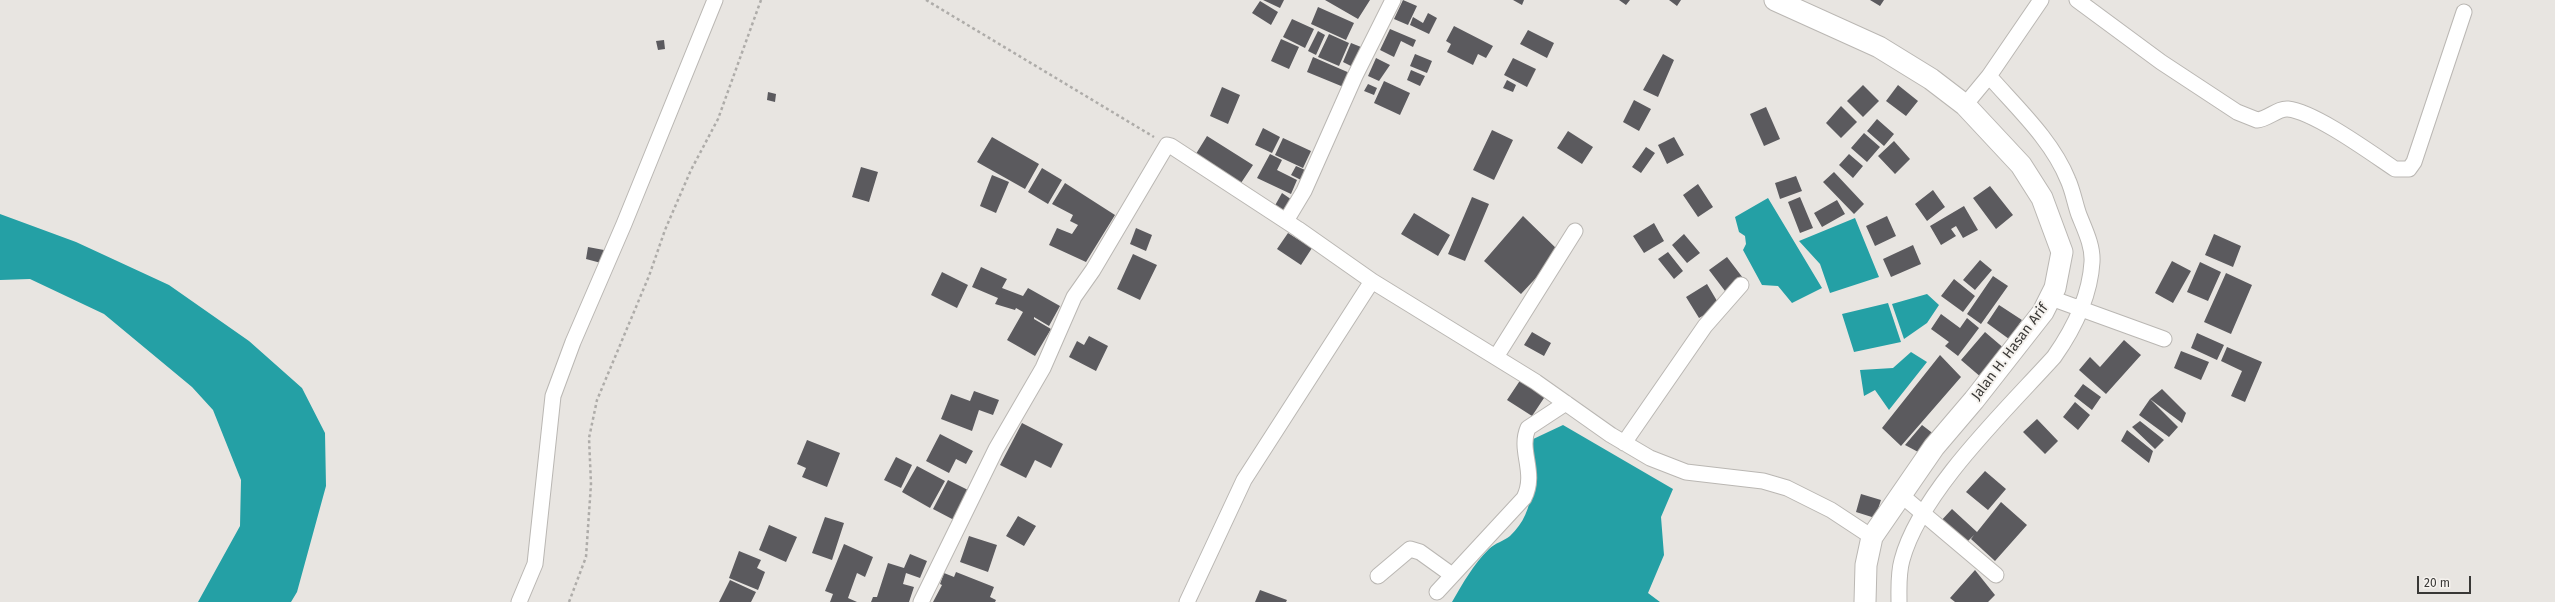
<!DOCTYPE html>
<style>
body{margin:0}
#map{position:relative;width:2555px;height:602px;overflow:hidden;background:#e8e5e1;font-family:"Fira Sans",sans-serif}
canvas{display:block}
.scale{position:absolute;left:2417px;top:576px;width:54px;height:18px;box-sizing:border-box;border:2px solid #393836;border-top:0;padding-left:5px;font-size:12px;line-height:14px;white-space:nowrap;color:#393836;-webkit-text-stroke:3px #f5f2ee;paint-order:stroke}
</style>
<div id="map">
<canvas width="2555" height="602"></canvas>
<div class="scale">20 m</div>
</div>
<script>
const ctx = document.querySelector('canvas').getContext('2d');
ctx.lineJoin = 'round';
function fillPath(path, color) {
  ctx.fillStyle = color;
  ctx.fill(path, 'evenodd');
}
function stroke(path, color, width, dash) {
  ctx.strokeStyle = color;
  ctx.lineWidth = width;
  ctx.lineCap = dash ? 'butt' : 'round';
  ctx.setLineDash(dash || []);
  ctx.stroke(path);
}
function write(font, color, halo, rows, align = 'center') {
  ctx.font = font + ' "Fira Sans",sans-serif';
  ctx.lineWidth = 4;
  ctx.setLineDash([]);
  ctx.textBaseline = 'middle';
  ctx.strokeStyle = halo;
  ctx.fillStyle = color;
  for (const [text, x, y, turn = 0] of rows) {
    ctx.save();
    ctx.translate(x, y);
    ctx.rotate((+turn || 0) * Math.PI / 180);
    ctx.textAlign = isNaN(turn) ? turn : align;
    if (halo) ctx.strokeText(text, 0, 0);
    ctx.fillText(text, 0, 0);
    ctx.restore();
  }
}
const water = new Path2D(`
 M1768 198 1822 288 1792 303 1778 286 1762 285 1743 250 1746 244 1745 236 1739 232 1735 217Z
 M0 214 76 242 169 285 249 341 302 388 325 433 326 486 297 592 291 602H198L240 526 241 480 213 410 192 387 104 314 30 279 0 280Z
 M1855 218 1879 277 1830 293 1820 264 1799 241Z
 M1927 294 1939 305 1927 323 1904 339 1892 304Z
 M1888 303 1901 342 1854 352 1842 314Z
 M1911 352 1927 362 1889 410 1875 390 1864 396 1860 370 1893 368Z
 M1563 425 1673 489 1661 517 1664 555 1648 593 1660 602H1452C1463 583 1473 565 1489 549 1495 543 1504 541 1510 536 1538 510 1533 474 1529 441Z`);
const building = new Path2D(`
 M1263 0H1284L1280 8Z
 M1325 0H1370L1358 19Z
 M1403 0 1417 6 1408 25 1394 19Z
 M1513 0H1524L1522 5Z
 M1619 0H1630L1626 5Z
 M1669 0H1681L1677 6Z
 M1870 0H1884L1880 6Z
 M1260 1 1278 12 1271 25 1252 13Z
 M1318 7 1354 23 1346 40 1311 24Z
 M1428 13 1437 18 1429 34 1410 25 1413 17 1423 23Z
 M1292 19 1314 29 1305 48 1283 37Z
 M1454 26 1493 46 1486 58 1478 54 1473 65 1447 52 1451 44 1446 41Z
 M1390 29 1416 40 1413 47 1401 41 1394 57 1380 50Z
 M1528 30 1554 43 1547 58 1520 44Z
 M1318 31 1325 35 1316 55 1308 51Z
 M1329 34 1349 43 1339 66 1318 57Z
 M1281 39 1299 47 1289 69 1271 61Z
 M664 40 665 49 658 50 656 41Z
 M1351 43 1366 49 1357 69 1343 62Z
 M1415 54 1432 61 1427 73 1410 66Z
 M1663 54 1674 60 1658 97 1643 90Z
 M1313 57 1352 74 1346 88 1307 72Z
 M1376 58 1390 65 1379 81 1368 76Z
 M1513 58 1536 69 1527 87 1504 75Z
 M1411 70 1425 76 1420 86 1407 80Z
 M1507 80 1516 85 1513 92 1503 88Z
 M1384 81 1410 93 1400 115 1374 103Z
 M1368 84 1377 88 1374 95 1364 91Z
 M1863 85 1879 101 1863 117 1847 101Z
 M1898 85 1918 101 1906 116 1886 101Z
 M1222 87 1240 95 1228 124 1210 116Z
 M768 92 776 94 775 102 767 100Z
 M1634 100 1651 109 1639 131 1623 122Z
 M1841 106 1857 122 1841 138 1826 123Z
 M1766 107 1780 139 1764 146 1750 114Z
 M1877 119 1894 134 1884 146 1867 131Z
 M1263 128 1280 137 1272 153 1255 145Z
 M1492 130 1513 140 1494 180 1473 170Z
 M1568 131 1593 147 1582 164 1557 148Z
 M1864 133 1880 147 1867 162 1851 148Z
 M1207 136 1253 165 1239 186 1194 157Z
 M992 137 1039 164 1025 189 977 162Z
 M1674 137 1684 155 1667 164 1658 145Z
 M1283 138 1311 151 1303 168 1275 155Z
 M1894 141 1910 159 1895 174 1878 156Z
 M1646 147 1655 153 1641 173 1632 167Z
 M1270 154 1282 160 1277 170 1297 180 1291 194 1257 178Z
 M1849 154 1863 166 1853 178 1839 165Z
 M1296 166 1312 173 1307 183 1291 175Z
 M861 167 878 172 869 202 852 197Z
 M1042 168 1062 180 1048 204 1028 192Z
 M1834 172 1864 204 1854 214 1823 182Z
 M992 175 1009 182 996 213 980 206Z
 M1796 176 1802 191 1780 199 1775 183Z
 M1065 183 1115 215 1086 262 1049 245 1057 228 1072 234 1078 225 1070 221 1073 215 1052 204Z
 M1698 184 1713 207 1698 217 1683 195Z
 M1990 186 2013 215 1996 229 1973 198Z
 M1933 190 1945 207 1927 221 1915 204Z
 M1282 193 1295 202 1286 217 1273 209Z
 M1472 197 1489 204 1465 261 1448 254Z
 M1800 197 1813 228 1800 233 1788 202Z
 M1837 200 1845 214 1822 227 1814 213Z
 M1964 206 1978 230 1963 238 1956 226 1951 229 1956 236 1941 245 1930 226Z
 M1414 213 1450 235 1438 256 1401 234Z
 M1523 216 1560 252 1521 294 1484 261Z
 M1887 216 1896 236 1875 246 1866 226Z
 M1654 223 1664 241 1644 253 1633 236Z
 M1136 228 1152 235 1146 251 1130 244Z
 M1288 233 1312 248 1301 265 1277 249Z
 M1684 234 1700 253 1687 263 1672 245Z
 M2214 234 2241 246 2233 267 2205 255Z
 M1913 245 1921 264 1891 277 1883 259Z
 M588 247 604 250 601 263 586 259Z
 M1668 252 1683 271 1674 279 1658 259Z
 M1133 254 1157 265 1140 300 1117 289Z
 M1727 257 1743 278 1725 291 1709 270Z
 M1980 260 1992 270 1975 290 1963 280Z
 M2172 261 2191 271 2173 303 2155 293Z
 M2200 262 2221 272 2208 301 2187 292Z
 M981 267 1007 279 1002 288 1023 296 1028 288 1060 306 1049 326 1034 317V319L1051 329 1035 356 1007 340 1023 312 1016 308 1015 310 995 304 998 298 972 287Z
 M942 272 968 285 957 308 931 295Z
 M2226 273 2252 285 2231 334 2204 322Z
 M1993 276 2008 286 1981 324 1967 314Z
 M1954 279 1975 296 1963 312 1941 296Z
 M1707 284 1720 306 1699 318 1686 297Z
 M1999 305 2022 320 2009 339 1987 323Z
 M1941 314 1960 328 1967 318 1979 328 1958 356 1945 346 1949 342 1931 329Z
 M1532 332 1551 343 1544 356 1524 345Z
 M1985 332 2006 350 1982 378 1961 360Z
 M2197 333 2224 345 2217 360 2191 348Z
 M1089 336 1108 346 1096 371 1069 357 1077 341 1084 345Z
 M2124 340 2141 355 2106 394 2079 370 2090 357 2100 367Z
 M2227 347 2262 362 2245 402 2231 396 2242 371 2221 361Z
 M2181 351 2209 362 2201 380 2174 368Z
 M1940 355 1961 377 1901 446 1882 428Z
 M1521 379 1546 395 1532 416 1507 400Z
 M2083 384 2101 397 2092 410 2074 396Z
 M2162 389 2186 413 2182 423 2150 399 2178 427 2169 437 2139 415 2150 399Z
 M974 391 999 400 993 415 979 410 972 431 941 419 951 394 970 401Z
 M2075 402 2090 415 2078 430 2063 417Z
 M2037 419 2058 441 2045 454 2023 432Z
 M2140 421 2164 440 2155 449 2132 427Z
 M1022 423 1063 444 1051 468 1035 460 1026 478 1000 465Z
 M1922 425 1935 435 1920 453 1905 445Z
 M2127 430 2153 451 2149 463 2121 441Z
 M940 434 973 451 966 464 956 459 949 473 926 461Z
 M807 440 840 453 827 487 802 477 806 468 797 464Z
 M896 457 912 465 901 488 884 480Z
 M917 466 945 481 930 508 902 492Z
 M1985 471 2006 489 1988 510 1966 492Z
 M948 480 970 491 954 520 933 509Z
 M1861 494 1881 500 1875 518 1856 512Z
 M2001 502 2027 525 1995 561 1971 539 1974 535 1965 544 1939 523 1952 509 1977 532Z
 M1018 516 1036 526 1024 546 1006 536Z
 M825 517 844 523 832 560 812 553Z
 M769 525 797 537 786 562 759 550Z
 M969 536 997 545 988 572 960 562Z
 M844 544 873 557 865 577 857 573 848 598 857 602H830L833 594 825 591Z
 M739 551 761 560 757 568 765 572 758 590 729 578Z
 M910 554 927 561 920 578 906 573 903 584 914 587 909 602H871L873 597H877L888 563 904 568Z
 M1975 570 1995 595 1988 602H1955L1950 598Z
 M956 572 994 587 990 597 996 600 995 602H933L942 585 940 584 944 573 954 577Z
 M730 580 756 592 751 602H719Z
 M1260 590 1287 600 1286 602H1255Z`);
const path = new Path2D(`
 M926 0 1154 137
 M569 602 586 557 591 484 589 438 597 400 649 276 665 230 691 170 718 119 761 0`);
const minor = new Path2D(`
 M2077 0 2161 62 2237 112 2257 120C2268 119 2278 108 2288 109 2315 112 2371 153 2395 169H2409L2414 162 2464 12
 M1965 105 1989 76 2041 0
 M1286 221 1304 191 1355 76 1393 0
 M2051 298 2164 339
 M1496 357 1575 231
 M1624 443 1705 326 1741 285
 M1900 494 1996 575
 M1378 576 1410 549 1420 552 1452 575
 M1437 592 1524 498C1537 472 1518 451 1528 428L1566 403
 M519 602 535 564 553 396 573 342 624 224 715 0
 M921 602 996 449 1043 368 1074 297 1093 270 1167 145 1171 146 1298 229 1372 281 1536 382 1611 435 1650 458 1686 472 1763 481 1787 488 1831 510 1872 537
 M1187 602 1244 480 1372 281
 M1899 602C1899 588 1898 574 1902 560 1920 492 2006 410 2054 357 2073 330 2090 296 2092 262 2093 246 2085 230 2079 215 2075 204 2073 191 2068 180 2052 140 2017 108 1989 76`);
const secondary = new Path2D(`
 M1775 0 1879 47 1931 79 1965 105 2021 165 2042 198 2062 252 2055 288 2043 312 1974 400 1934 447 1872 537 1866 565 1865 602`);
const streetNames = [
 ["Jalan H. Hasan Arif",2010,352,-53]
];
fillPath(water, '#24a0a5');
fillPath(building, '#5b5a5e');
stroke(minor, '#bab7b3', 17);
stroke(secondary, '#bab7b3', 23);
stroke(path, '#aeaca9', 2.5, [3, 3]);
stroke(minor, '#fff', 15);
stroke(secondary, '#fff', 21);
write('14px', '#393836', '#f5f2ee', streetNames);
</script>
